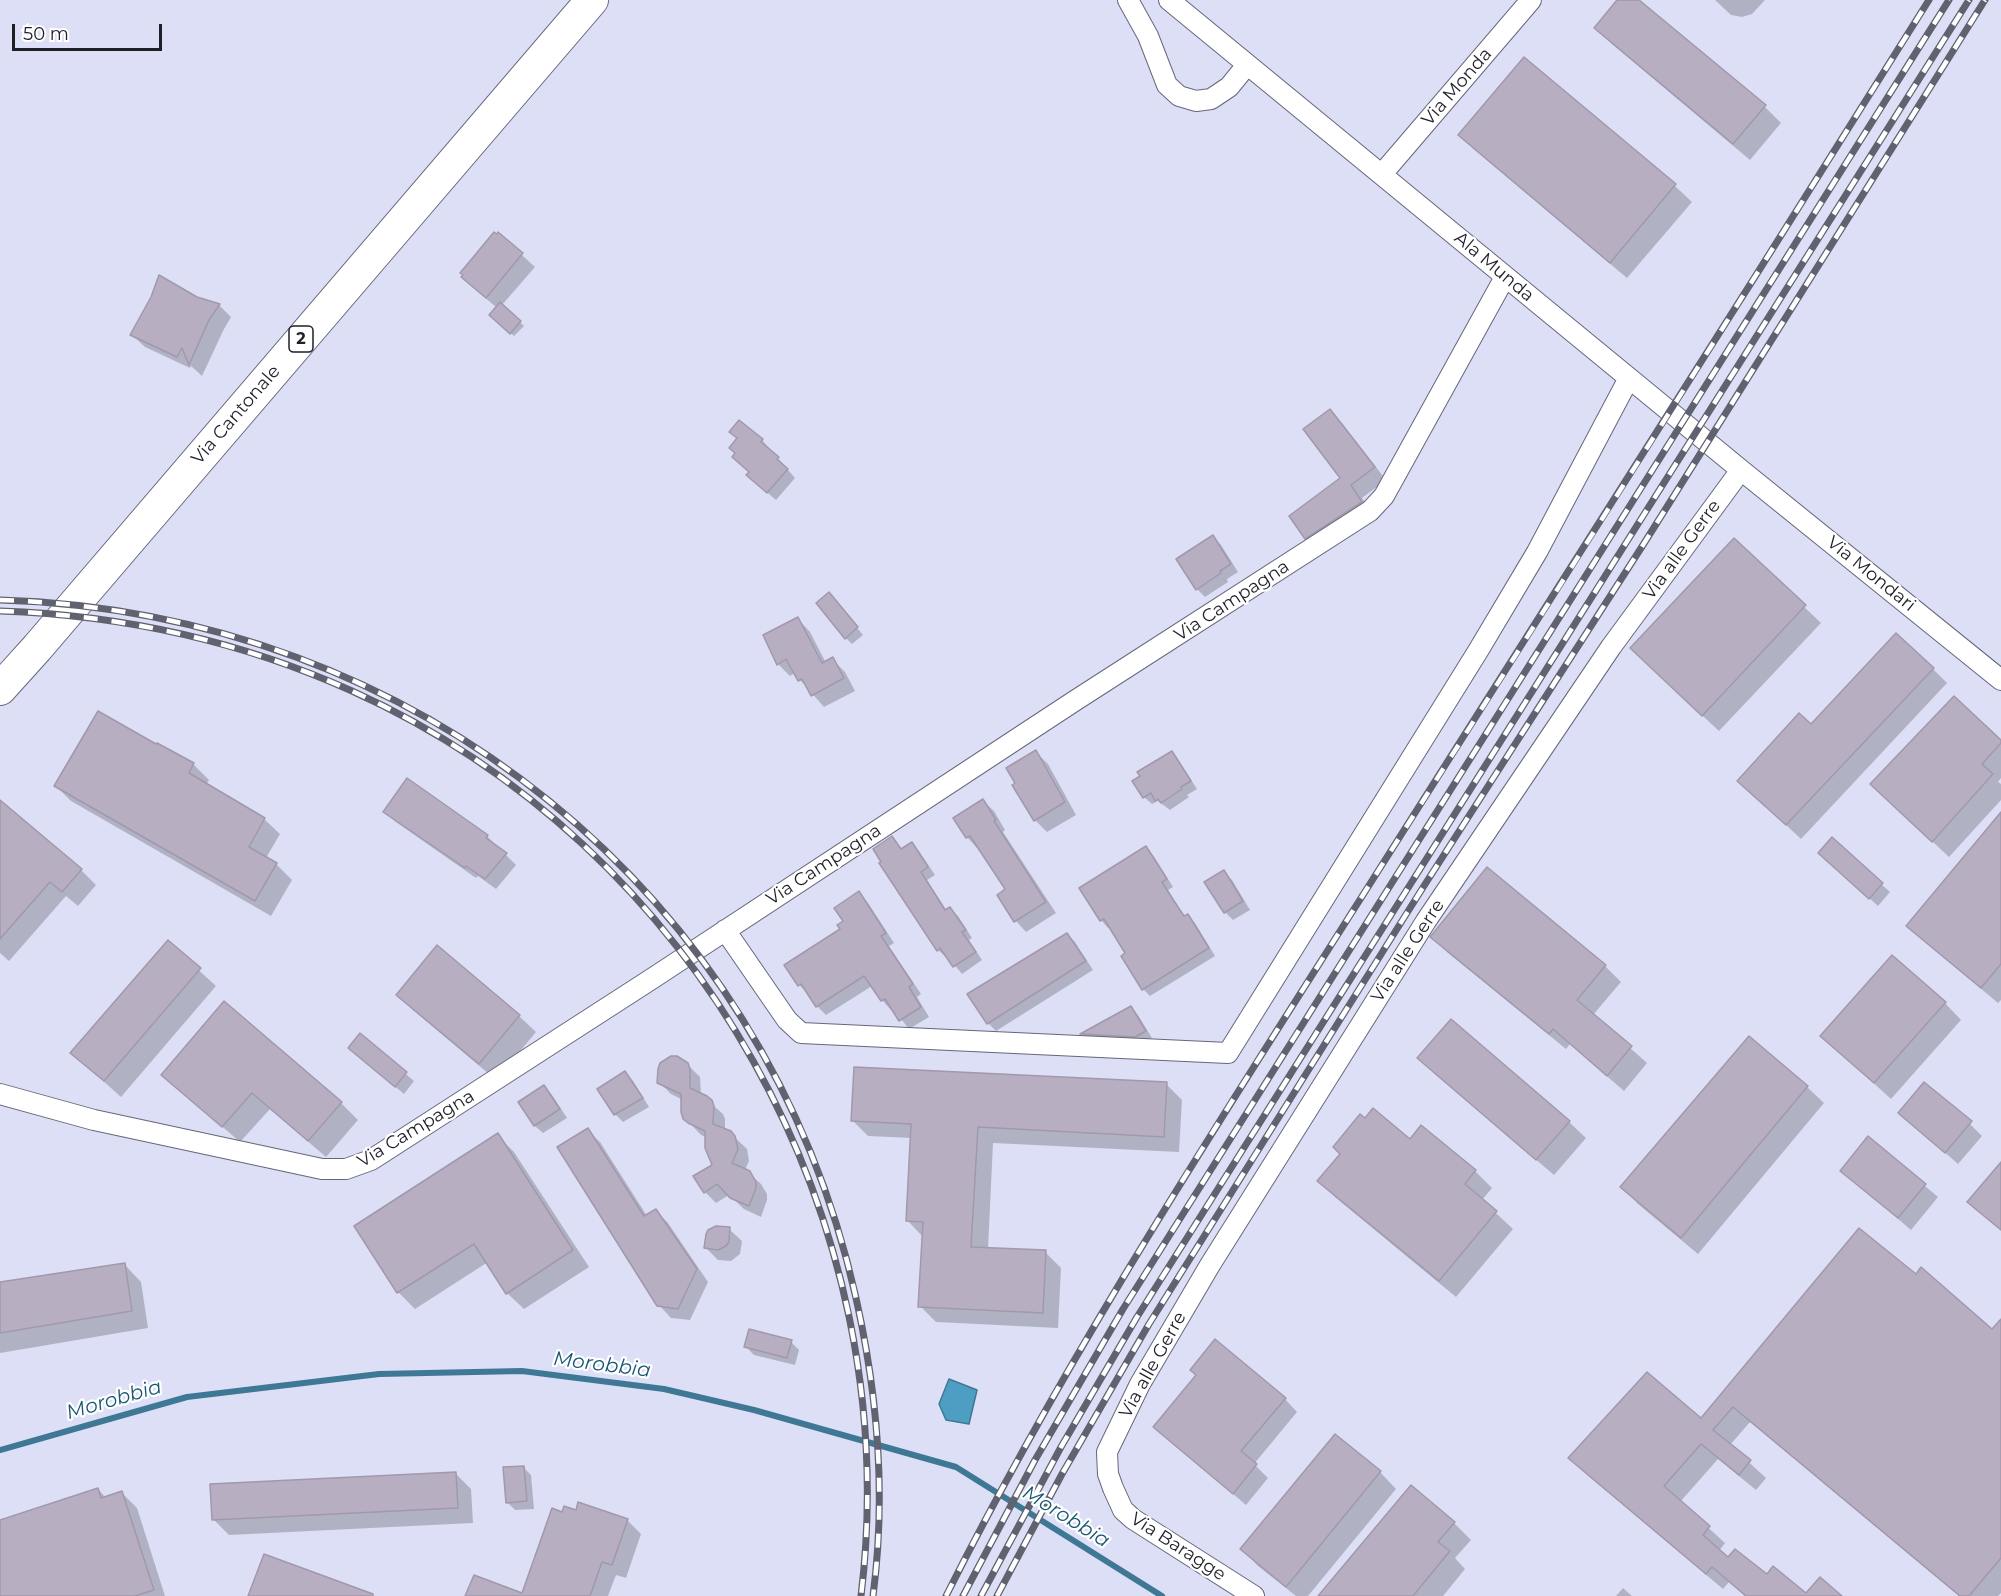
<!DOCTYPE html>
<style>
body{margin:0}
#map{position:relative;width:2001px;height:1596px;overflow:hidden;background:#dddff6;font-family:Montserrat,sans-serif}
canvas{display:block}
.scale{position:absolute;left:12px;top:24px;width:150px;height:27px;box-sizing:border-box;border:3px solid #1e1f27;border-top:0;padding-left:8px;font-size:18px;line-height:21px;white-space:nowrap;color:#1e1f27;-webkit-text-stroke:4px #fff;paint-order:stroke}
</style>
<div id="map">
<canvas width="2001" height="1596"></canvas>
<div class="scale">50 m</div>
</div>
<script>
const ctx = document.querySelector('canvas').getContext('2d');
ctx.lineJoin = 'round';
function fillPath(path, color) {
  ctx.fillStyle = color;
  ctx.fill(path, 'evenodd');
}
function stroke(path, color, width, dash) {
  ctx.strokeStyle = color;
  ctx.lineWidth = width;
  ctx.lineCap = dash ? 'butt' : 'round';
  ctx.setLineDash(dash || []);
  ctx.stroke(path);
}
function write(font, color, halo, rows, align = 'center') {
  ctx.font = font + ' Montserrat,sans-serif';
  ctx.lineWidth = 4.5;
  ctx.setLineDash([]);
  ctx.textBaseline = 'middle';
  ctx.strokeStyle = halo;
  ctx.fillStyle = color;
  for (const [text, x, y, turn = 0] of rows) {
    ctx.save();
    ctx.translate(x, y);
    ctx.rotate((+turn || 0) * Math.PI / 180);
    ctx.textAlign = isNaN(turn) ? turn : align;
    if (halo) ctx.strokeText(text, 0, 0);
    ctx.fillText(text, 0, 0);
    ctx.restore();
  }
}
const water = new Path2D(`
 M949 1379 977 1390 969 1424 946 1420 939 1404Z`);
const shadow = new Path2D(`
 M1619 0H1637L1765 107 1781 123 1750 160 1612 44 1596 28Z
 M1715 0H1765L1752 14 1742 17 1731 15Z
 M1524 59 1675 186 1692 202 1627 278 1477 152 1460 135Z
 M499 234 535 267 502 305 524 326 514 336 491 315 497 308 475 289 465 275Z
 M197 298 219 305 231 317 224 329 202 376 191 366 190 368 145 347 132 335Z
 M1330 411 1342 423 1386 480 1362 498 1373 515 1318 550 1306 538 1343 478Z
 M762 440 795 478 776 500 756 483 751 472 742 465Z
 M1213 537 1221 545 1238 572 1227 579 1228 582 1205 597 1197 589Z
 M1734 540 1821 623 1719 731 1648 665Z
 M835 601 863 635 852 644 846 638Z
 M798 619 810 632 826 663 832 659 845 672 855 691 824 707 800 680 795 673 790 676 778 664Z
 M1933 669 1947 683 1801 839 1739 781 1811 726Z
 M2001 742V778L1998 782 2001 784V800L1949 857 1889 801Z
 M158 745 193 764 209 780 206 785 264 819 280 834 266 858 276 864 292 880 271 916 71 801 56 786Z
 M1036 752 1048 764 1076 815 1047 832 1035 820Z
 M1171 753 1179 761 1197 789 1187 795 1189 797 1170 810 1158 801 1152 804 1144 797Z
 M0 801 81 870 96 885 78 906 66 896 9 961 0 953Z
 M983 801 994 811 1005 830 1003 832 1056 913 1026 932 1016 921 999 895 1007 890 979 847 977 848 967 837Z
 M385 812 487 836 516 865 496 889 478 876 476 878 396 822Z
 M2001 814V1000L1998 1003 1925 942 1908 926Z
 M892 838 903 850 912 844 919 851 935 875 927 880 947 911 950 909 958 916 972 938 969 940 982 960 962 974 947 956 946 957 938 950 882 864Z
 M1832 840 1890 892 1878 906 1828 861Z
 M1145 848 1153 855 1173 887 1168 890 1185 917 1188 916 1195 923 1215 956 1150 996 1143 989 1128 953 1110 926 1108 928 1101 920Z
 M1224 872 1232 880 1250 910 1233 920 1225 912Z
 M859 893 868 903 894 943 889 946 921 994 917 997 929 1017 909 1029 893 1009 891 1010 882 1000 872 986 826 1015 817 1006 809 994 799 985 842 930Z
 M1067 934 1075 942 1093 970 996 1031 988 1023Z
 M1432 937 1605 966 1621 982 1593 1015 1647 1063 1624 1091 1570 1044 1566 1049 1448 953Z
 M168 942 216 986 121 1097 72 1053Z
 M398 995 519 1016 536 1032 496 1080 414 1011Z
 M1945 1003 1961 1020 1891 1099 1822 1036Z
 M1131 1008 1138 1015 1152 1038 1143 1043 1088 1040 1082 1034Z
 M360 1035 414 1081 404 1094 358 1056Z
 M1749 1038 1807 1087 1824 1103 1698 1254 1638 1204 1622 1187Z
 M1419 1058 1569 1122 1586 1138 1554 1175 1436 1075Z
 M687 1064 700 1077 701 1095 723 1114 725 1119V1130L730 1133 747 1149 749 1161 745 1170 761 1184 767 1194V1200L761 1217 744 1209 729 1195 716 1203 705 1192 713 1166 706 1137 701 1135 685 1118 683 1100 671 1094 659 1082Z
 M625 1073 633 1081 649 1107 623 1122 615 1114Z
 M163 1075 341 1103 358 1120 326 1157 270 1109 240 1142Z
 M1166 1084 1182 1100 1179 1152 993 1143 988 1249 1045 1252 1061 1268 1058 1328 936 1322 920 1306 923 1237 907 1220 912 1138 868 1136 852 1120Z
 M544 1087 552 1095 567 1118 543 1133 535 1126 520 1103Z
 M1900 1113 1970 1124 1982 1136 1958 1164Z
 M1365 1120 1411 1141 1422 1128 1475 1171 1492 1188 1482 1200 1513 1229 1456 1297 1336 1198 1319 1181 1342 1154Z
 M587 1130 600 1142 647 1216 656 1211 668 1223 708 1282 690 1320 671 1318 659 1305Z
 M497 1135 514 1152 589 1267 524 1309 507 1293 488 1262 415 1309 398 1292 356 1227Z
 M1868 1138 1938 1197 1911 1230 1842 1171Z
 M729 1229 742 1241 740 1254 731 1261 718 1260 706 1248Z
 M125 1265 141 1282 148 1328 0 1353V1284Z
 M1916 1276 1993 1331 2001 1330V1593L1998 1596H1959L1750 1422 1730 1445 1766 1478 1756 1490 1718 1459 1680 1502 1725 1543 1719 1551 1728 1560 1804 1594 1820 1579 1839 1596H1745L1729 1582 1723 1589 1586 1474 1570 1458 1701 1420Z
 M791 1342 799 1350 795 1365 754 1355 746 1347Z
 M1285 1399 1297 1412 1254 1464 1268 1478 1246 1505 1155 1427Z
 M523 1467 531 1475 534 1509 515 1510 507 1502Z
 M1380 1472 1396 1489 1308 1596H1296L1258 1566 1242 1549Z
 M455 1473 471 1489 473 1523 229 1535 213 1519Z
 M1411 1487 1454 1523 1471 1540 1455 1558 1465 1569 1443 1596H1320Z
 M98 1489 106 1498 122 1493 137 1508 165 1596H0V1521Z
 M563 1514 627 1520 641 1534 626 1578 616 1575 608 1596H467L523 1595Z
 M1623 1588 1632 1596H1616Z`);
const stream = new Path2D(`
 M0 1450 187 1397 379 1374 522 1371 664 1389 754 1410 956 1467 1162 1596`);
const building = new Path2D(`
 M1617 0H1639L1766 105 1733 144 1594 28Z
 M1524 57 1676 184 1610 263 1458 135Z
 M494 232 497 234 498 232 523 253 486 298 461 277 463 275 460 273Z
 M159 275 197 297 220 304 209 320 189 365 182 348 177 357 130 335 151 297Z
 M500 302 521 321 510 334 489 315Z
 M1330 409 1375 467 1351 485 1362 502 1305 539 1289 516 1340 478 1303 429Z
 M739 420 763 439 761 442 779 457 777 459 788 469 767 493 746 475 749 472 732 457 735 453 729 448 737 438 729 432Z
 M1213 535 1231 564 1220 571 1221 573 1196 590 1176 559Z
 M1734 538 1806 605 1702 716 1630 648Z
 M829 592 858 627 845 639 816 603Z
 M798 617 822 663 833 657 844 678 811 696 802 679 798 681 786 659 777 665 763 635Z
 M1896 633 1934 668 1786 825 1737 781 1799 713 1811 724Z
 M1954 696 2001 740V743L1982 764 1993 774 1932 842 1870 784Z
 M98 711 156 744 157 743 194 763 189 773 265 818 249 847 277 863 255 901 54 786Z
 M1036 750 1065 802 1034 821 1012 785 1015 783 1006 768Z
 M1172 751 1191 781 1181 787 1182 789 1161 803 1158 799 1155 801 1151 793 1143 798 1132 781 1140 776 1137 772Z
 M407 778 488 835 486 838 507 853 485 879 466 866 465 868 383 812Z
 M983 799 996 820 994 821 1046 902 1014 922 997 895 1005 889 970 836 966 838 953 818Z
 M0 800 82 869 62 892 50 882 0 939Z
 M2001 812V964L1981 988 1906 926Z
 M892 836 901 849 912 842 928 867 921 872 945 910 950 907 966 930 962 932 976 952 953 967 940 948 937 951 879 863 881 862 873 849Z
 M1832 837 1883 883 1869 899 1818 853Z
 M1146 846 1167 879 1162 882 1174 901 1184 916 1188 914 1209 948 1142 990 1121 956 1125 953 1104 919 1100 921 1079 888Z
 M1487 867 1606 965 1577 1000 1632 1046 1607 1076 1553 1029 1549 1034 1430 937Z
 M1224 870 1243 901 1224 913 1204 882Z
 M859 891 886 933 881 936 913 984 909 987 921 1007 899 1021 885 999 881 1001 864 976 816 1007 801 984 798 986 784 965 840 929 837 925 843 921 834 908Z
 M1067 933 1086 961 987 1024 967 994Z
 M168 940 201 968 104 1081 70 1053Z
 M437 945 520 1015 479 1064 396 995Z
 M1892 955 1946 1002 1874 1083 1820 1036Z
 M224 1001 342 1102 308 1141 252 1093 222 1127 161 1075Z
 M1131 1006 1146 1031 1135 1037 1080 1034Z
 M1451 1019 1570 1121 1536 1160 1417 1058Z
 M360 1033 407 1072 395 1087 348 1048Z
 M1749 1036 1808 1086 1681 1238 1620 1187Z
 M671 1056H677L688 1063 690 1069V1088L707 1096 712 1100 714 1106 713 1124 731 1131 735 1136 738 1149 732 1163 750 1171 756 1182V1188L749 1206 730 1198 717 1184 704 1193 693 1176 712 1165 705 1148V1131L688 1123 683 1119 681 1112V1094L657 1083 658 1069 660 1063Z
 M854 1067 1167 1082 1164 1137 978 1127 971 1247 1046 1250 1043 1313 918 1307 923 1222 906 1221 911 1124 851 1121Z
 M625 1071 643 1098 614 1115 597 1089Z
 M1924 1082 1972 1121 1945 1153 1898 1113Z
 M544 1085 560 1109 534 1126 518 1102Z
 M1373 1108 1410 1139 1421 1125 1476 1170 1465 1184 1497 1211 1439 1281 1317 1181 1340 1154 1333 1147 1360 1114 1365 1118Z
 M588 1128 644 1216 656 1209 697 1269 678 1309 657 1306 557 1147Z
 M498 1133 573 1250 506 1294 474 1244 397 1293 354 1226Z
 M1868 1136 1926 1184 1898 1218 1840 1171Z
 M2001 1162V1230L1967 1202Z
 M716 1226 730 1227 729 1242 726 1246 718 1250 704 1248 706 1234 708 1230Z
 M1859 1228 1916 1274 1921 1267 1992 1329 2001 1319V1558L1969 1596H1960L1733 1407 1713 1430 1751 1460 1739 1475 1701 1444 1664 1486 1710 1526 1703 1535 1728 1557 1735 1549 1767 1574 1773 1566 1806 1593 1820 1577 1842 1596H1746L1712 1567 1706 1574 1568 1458 1647 1372 1701 1418Z
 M125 1263 132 1311 0 1333V1282Z
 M749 1329 792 1340 787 1358 744 1347Z
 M1215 1339 1286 1398 1241 1451 1257 1464 1233 1494 1153 1427 1196 1375 1190 1370Z
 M1335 1434 1381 1471 1286 1587 1240 1549Z
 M524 1466 527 1501 506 1503 503 1467Z
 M456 1472 458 1508 212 1520 210 1484Z
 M1411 1485 1455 1522 1438 1542 1450 1551 1413 1596H1318Z
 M98 1488 101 1498 122 1491 154 1590 135 1596H0V1520Z
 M578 1502 628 1519 612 1565 602 1562 590 1596H465L474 1575 522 1593 552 1508 562 1512 564 1506 576 1510Z
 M264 1554 373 1594V1596H248Z`);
const minor = new Path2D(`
 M1128 0 1148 36 1167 85 1179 96 1196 101 1211 99 1229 87 1247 65
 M1169 0 1741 470 2001 680
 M1382 174 1531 0
 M725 930 787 1020 801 1033 1228 1053 1478 651 1537 552 1629 378
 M0 1094 94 1120 322 1169H346L371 1160 650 980 1076 700 1370 511 1384 496 1505 277
 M1254 1596 1133 1519 1123 1510 1113 1488 1108 1474 1107 1452 1140 1384 1210 1265 1426 921 1611 647 1741 470`);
const primary = new Path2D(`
 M0 689 37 648 592 0`);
const rail = new Path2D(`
 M0 600C414 612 766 892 856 1298 878 1396 886 1497 873 1596
 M0 611C121 615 241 641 352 691 697 846 907 1221 861 1596
 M946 1596C1073 1343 1229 1107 1380 868 1564 580 1747 290 1929 0
 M963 1596 1035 1460 1123 1309 1949 0
 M981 1596 1061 1447 1137 1317 1969 0
 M997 1596 1062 1474 1149 1324 1422 889 1643 545 1985 0`);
const shields = [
 [301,339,24]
];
const shieldNames = [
 ["2",301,339]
];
const streetNames = [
 ["Via Monda",1457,87,-49],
 ["Ala Munda",1494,267,40],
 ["Via Cantonale",236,415,-49],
 ["Via alle Gerre",1682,550,-54],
 ["Via Mondari",1871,574,39],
 ["Via Campagna",1232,601,-33],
 ["Via Campagna",824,865,-33],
 ["Via alle Gerre",1408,951,-57],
 ["Via Campagna",416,1129,-31],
 ["Via alle Gerre",1153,1365,-61],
 ["Via Baragge",1178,1547,33]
];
const waterNames = [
 ["Morobbia",602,1365,7],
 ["Morobbia",114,1400,-16],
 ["Morobbia",1066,1517,32]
];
fillPath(water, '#4d9ec2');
stroke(water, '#3f7894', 1.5);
fillPath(shadow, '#0003');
stroke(stream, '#3f7894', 6);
fillPath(building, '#b8aec2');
stroke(building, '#a198ac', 1.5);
stroke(minor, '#65677a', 22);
stroke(primary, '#65677a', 34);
stroke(minor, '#fff', 20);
stroke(primary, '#fff', 32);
stroke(rail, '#61626f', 7);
stroke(rail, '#fff', 4.5, [14]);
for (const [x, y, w] of shields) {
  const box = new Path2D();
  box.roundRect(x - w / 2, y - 13, w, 26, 4.5);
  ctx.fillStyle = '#fff';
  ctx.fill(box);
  stroke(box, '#1e1f27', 1.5);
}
write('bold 16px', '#1e1f27', null, shieldNames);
write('18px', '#1e1f27', '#fff', streetNames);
write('italic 20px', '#185871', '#fff', waterNames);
</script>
